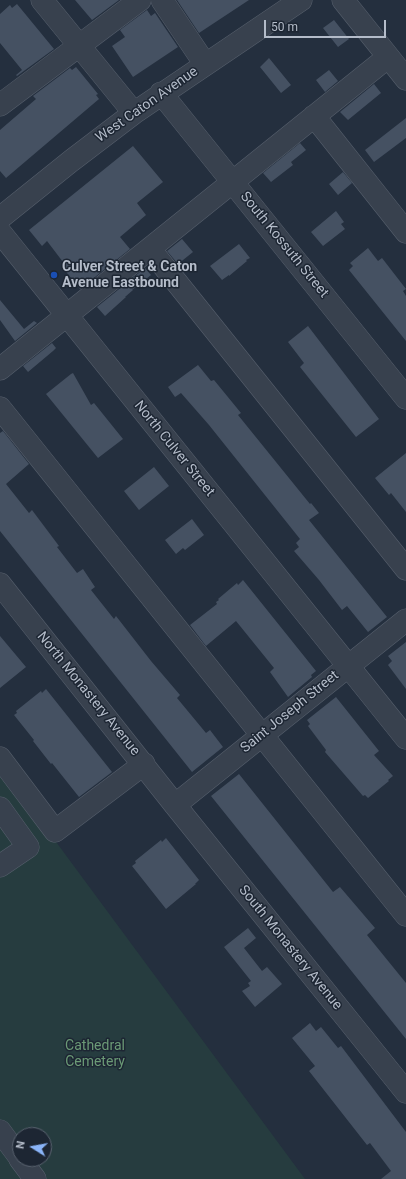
<!DOCTYPE html>
<style>
body{margin:0}
#map{position:relative;width:406px;height:1179px;overflow:hidden;background:#242f3e;font-family:Roboto,sans-serif}
canvas{display:block}
.north{position:absolute;left:12px;top:1127px;width:40px;height:40px;box-sizing:border-box;background:#1d2633;border:1px solid #59626f;border-radius:50%;rotate:281deg;font-size:11px;font-weight:700;line-height:16px;text-align:center;color:#b4bcc9}
.north::after{content:'';display:block;margin:auto;width:14px;height:18px;background:#8ab4f8;clip-path:polygon(50% 0,100% 100%,50% 72%,0 100%)}
.scale{position:absolute;left:264px;top:20px;width:122px;height:18px;box-sizing:border-box;border:2px solid #b4bcc9;border-top:0;padding-left:5px;font-size:12px;line-height:14px;white-space:nowrap;color:#b4bcc9;-webkit-text-stroke:3px #1d2633;paint-order:stroke}
</style>
<div id="map">
<canvas width="406" height="1179"></canvas>
<div class="north">N</div>
<div class="scale">50 m</div>
</div>
<script>
const ctx = document.querySelector('canvas').getContext('2d');
ctx.lineJoin = 'round';
function fillPath(path, color) {
  ctx.fillStyle = color;
  ctx.fill(path, 'evenodd');
}
function stroke(path, color, width, dash) {
  ctx.strokeStyle = color;
  ctx.lineWidth = width;
  ctx.lineCap = dash ? 'butt' : 'round';
  ctx.setLineDash(dash || []);
  ctx.stroke(path);
}
function write(font, color, halo, rows, align = 'center') {
  ctx.font = font + ' Roboto,sans-serif';
  ctx.lineWidth = 3;
  ctx.setLineDash([]);
  ctx.textBaseline = 'middle';
  ctx.strokeStyle = halo;
  ctx.fillStyle = color;
  for (const [text, x, y, turn = 0] of rows) {
    ctx.save();
    ctx.translate(x, y);
    ctx.rotate((+turn || 0) * Math.PI / 180);
    ctx.textAlign = isNaN(turn) ? turn : align;
    if (halo) ctx.strokeText(text, 0, 0);
    ctx.fillText(text, 0, 0);
    ctx.restore();
  }
}
const green = new Path2D(`
 M0 766 305 1179H0ZM20 1135H44V1159H20Z`);
const building = new Path2D(`
 M75 0H119L92 20Z
 M177 0H249L199 33Z
 M17 4 54 49 17 76 16 75 22 70 0 43V14L10 5 12 8Z
 M147 10 151 16 155 13 178 47 133 77 112 46 125 37 120 30Z
 M334 20 349 39 338 47 323 28Z
 M269 58 291 85 281 93 260 67Z
 M76 67 98 94 96 95 99 99 6 178 0 171V130L36 99 33 96 70 68 72 70Z
 M329 70 338 81 325 92 316 80Z
 M374 84 381 93 348 120 340 112Z
 M406 118V138L374 162 365 150Z
 M300 143 306 150 291 162 293 165 271 182 263 173Z
 M133 146 163 182 137 203 146 215 120 237 130 249 80 289 63 268 66 266 47 241 42 246 29 230Z
 M343 172 352 183 338 195 329 184Z
 M336 211 344 222 341 224 345 229 323 246 311 232Z
 M182 239 193 252 178 264 167 251Z
 M239 244 250 258 246 260 247 261 229 276V275L222 280 210 266Z
 M368 248 378 261 382 258 406 289 403 291 406 296V341L349 270 353 266 350 263Z
 M145 268 151 275 132 290H133L125 297H126L105 316 97 307Z
 M0 300 24 329 34 321 37 323 15 341 0 320Z
 M308 326 379 419 356 437 300 367 304 363 288 342Z
 M52 343 56 348 53 351 28 372 23 366Z
 M198 365 211 381 214 380 241 413 238 415 310 504 311 503 319 513 309 520 387 617 368 632 347 606 342 610 319 580 294 551 299 547 296 543 300 539 209 425 181 393 175 397 168 387Z
 M73 373 91 405 94 403 123 439 98 458 46 394 71 374Z
 M3 431 29 464 6 484 29 513 32 510 59 546 57 547 77 573 83 569 95 587 91 590 114 619 116 616 151 661 180 695 177 698 206 733 210 730 223 747 192 772 0 531V433Z
 M406 453V512L391 493 389 495 375 478Z
 M154 467 169 486 139 510 124 491Z
 M192 519 204 535 185 550 183 548 176 554 165 540Z
 M243 580 316 671 311 675 312 677 288 697 270 672 274 668 236 621 206 646 190 625 217 604 216 602 219 600 218 599 237 583 238 585Z
 M0 636 26 667 0 688Z
 M406 642V689L388 665 392 661 388 656Z
 M46 689 112 772 79 797 52 763 51 764 33 741 34 740 14 715 17 713 16 711 41 691 42 693Z
 M336 697 379 751 374 755 393 776 388 780 389 781 368 798 365 795 363 796 325 752 326 750 308 726 310 724 307 720Z
 M239 774 333 892 340 887 375 928 367 935 406 983V1039L211 796Z
 M166 838 199 880 195 884H196L166 909 132 866 136 863 135 861 161 840 162 842Z
 M248 928 256 938 244 948 262 971 267 967 282 984 255 1007 242 991 250 986 248 983 251 981 224 947Z
 M310 1023 316 1031 321 1027 338 1048 341 1046 406 1132V1179H381L391 1171 370 1143 367 1145 309 1071 315 1066 292 1038Z`);
const minor = new Path2D(`
 M42 0 134 113
 M162 0 205 64
 M343 0 406 79
 M161 93 406 398
 M0 105 140 0
 M314 116 406 232
 M0 218 71 161 134 113 301 0
 M0 232 406 738
 M150 249 406 569
 M0 369 388 57
 M0 408 406 915
 M0 584 175 805 406 1092
 M0 758 55 831 144 764
 M175 805 406 620
 M0 808 28 847 0 866
 M0 1131 20 1158
 M20 1159 35 1179`);
const markers = [
 [54,275,4,"#1a4fb4"]
];
const streetNames = [
 ["West Caton Avenue",147,105,-35],
 ["South Kossuth Street",284,245,51],
 ["North Culver Street",174,449,51],
 ["North Monastery Avenue",88,694,51],
 ["Saint Joseph Street",290,712,-39],
 ["South Monastery Avenue",290,948,51]
];
const poiNames = [
 ["Culver Street & Caton",62,267],
 ["Avenue Eastbound",62,283]
];
const parkNames = [
 ["Cathedral",95,1046],
 ["Cemetery",95,1062]
];
fillPath(green, '#263c3f');
fillPath(building, '#455162');
stroke(minor, '#565f6c', 23);
stroke(minor, '#38414e', 22);
for (const [x, y, r, color] of markers) {
  const dot = new Path2D();
  dot.arc(x, y, r, 0, 2 * Math.PI);
  ctx.fillStyle = color;
  ctx.fill(dot);
  stroke(dot, '#1d2633', 1.5);
}
write('14px', '#b4bcc9', '#1d2633', streetNames);
write('bold 14px', '#b4bcc9', '#1d2633', poiNames, 'left');
write('14px', '#6b9a76', '#1d2633', parkNames);
</script>
